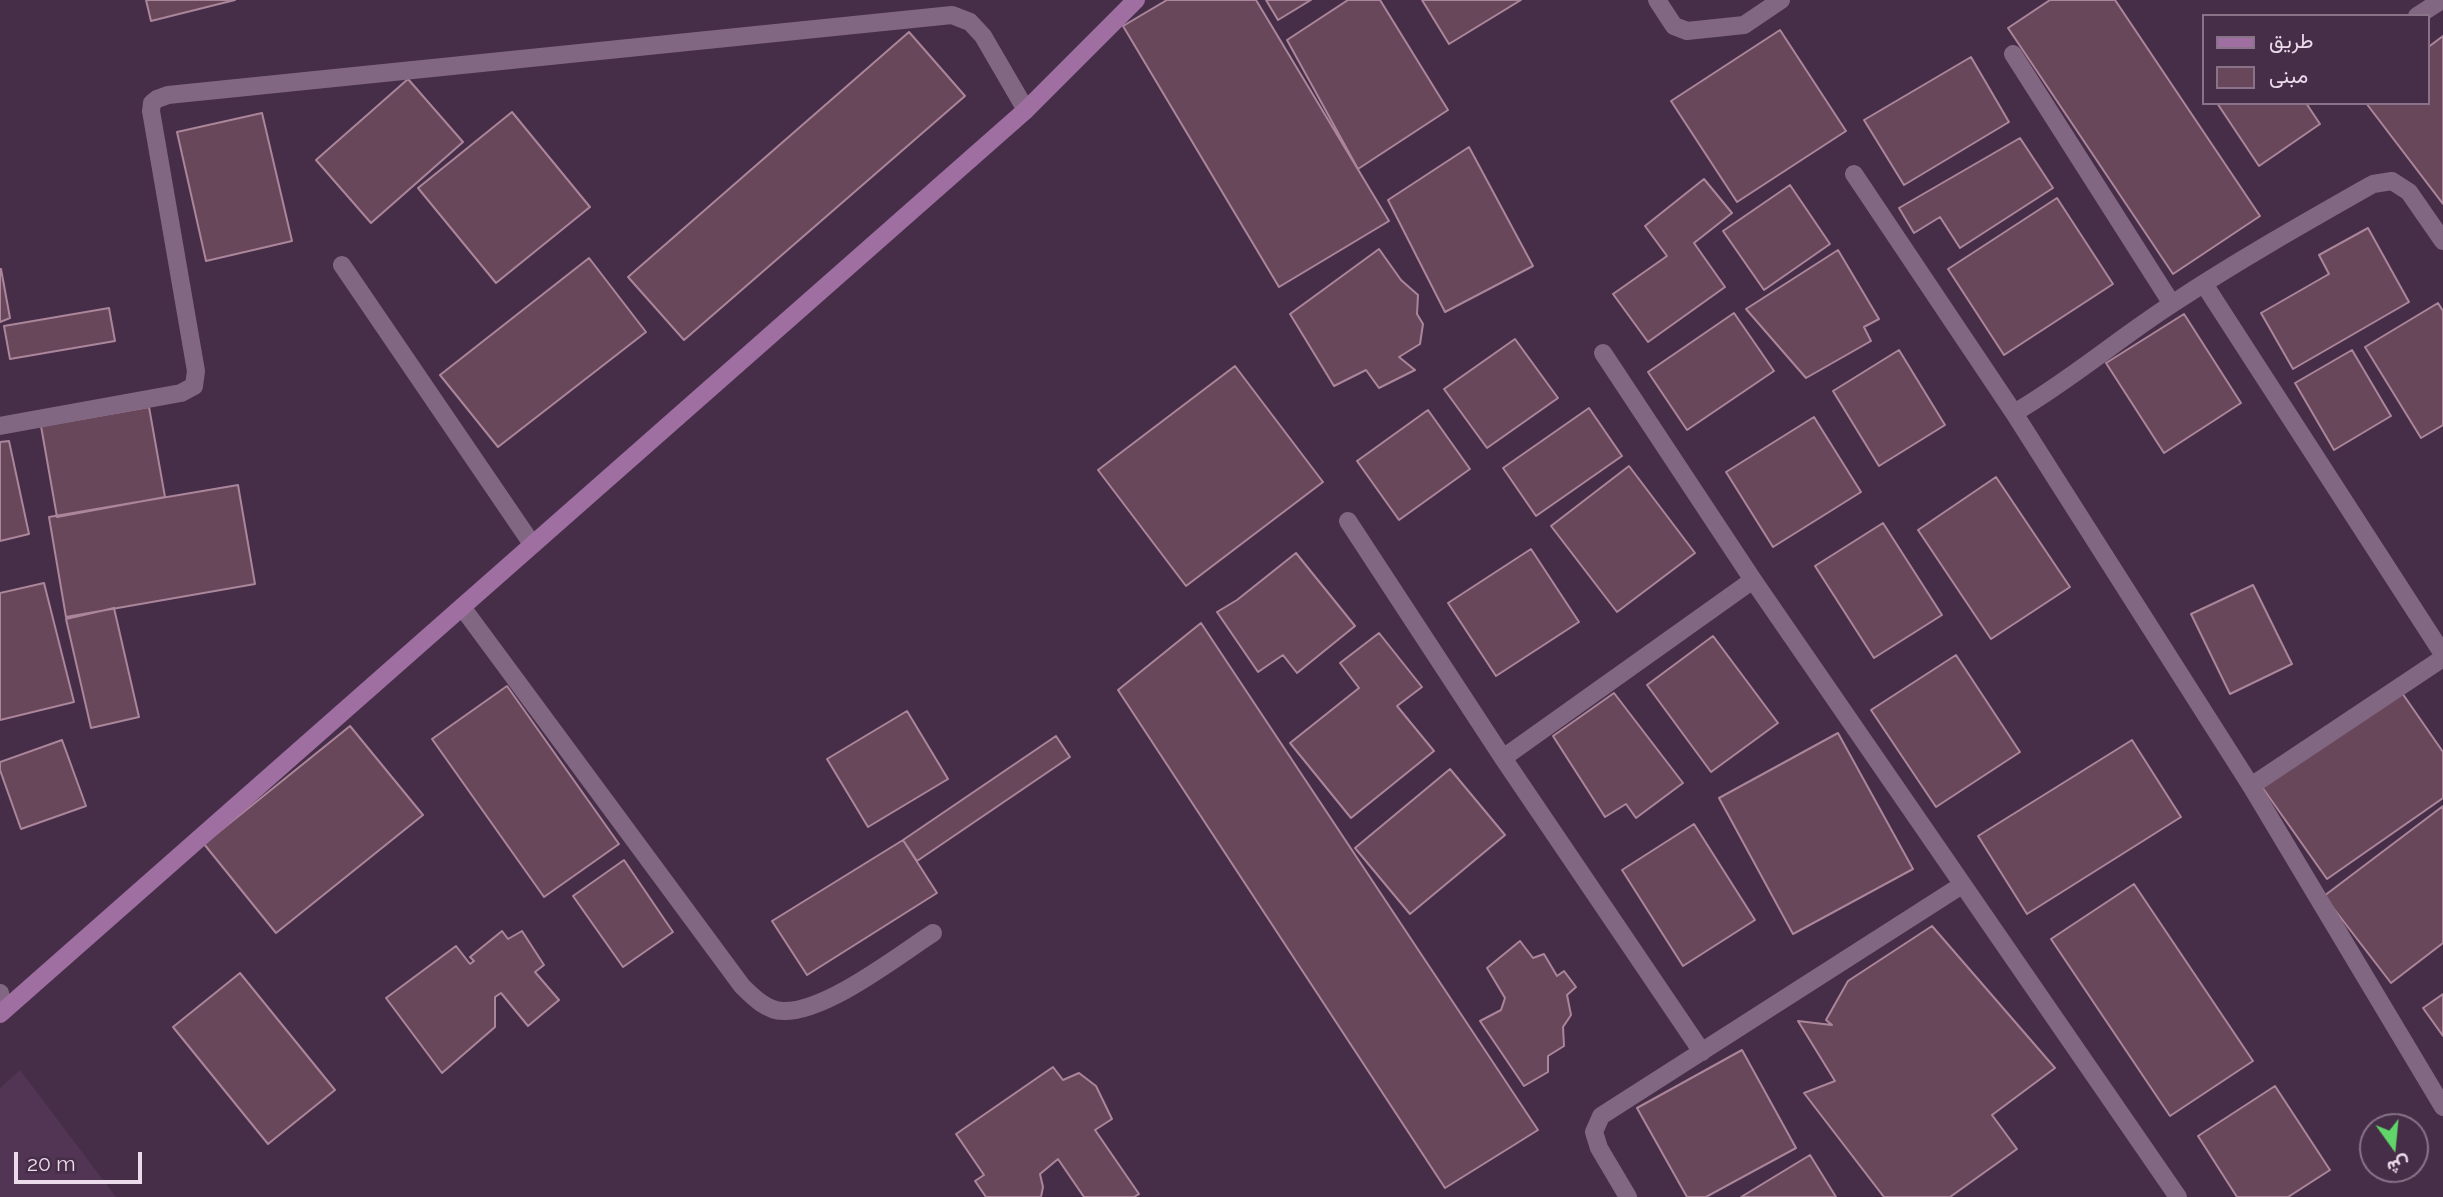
<!DOCTYPE html>
<meta charset="utf-8">
<style>
body{margin:0}
#map{position:relative;width:2443px;height:1197px;overflow:hidden;background:#462e48;font-family:Raleway,Vazirmatn,sans-serif}
canvas{display:block}
.legend{position:absolute;left:2202px;top:14px;width:228px;height:91px;box-sizing:border-box;background:#462e48;border:2px solid #887389;margin:0;padding:9px 12px;list-style:none;font-size:21px;color:#ebdbeb}
.legend li{display:flex;align-items:center;gap:14px;height:35px}
.legend b{width:35px;border:2px solid #887389}
.north{position:absolute;left:2359px;top:1113px;width:70px;height:70px;box-sizing:border-box;background:#462e48;border:2px solid #887389;border-radius:50%;rotate:165deg;font-size:19px;font-weight:700;line-height:28px;text-align:center;color:#ebdbeb}
.north::after{content:'';display:block;margin:auto;width:24px;height:32px;background:#61d46a;clip-path:polygon(50% 0,100% 100%,50% 72%,0 100%)}
.scale{position:absolute;left:14px;top:1152px;width:128px;height:32px;box-sizing:border-box;border:4px solid #ebdbeb;border-top:0;padding-left:9px;font-size:21px;line-height:24px;white-space:nowrap;color:#ebdbeb;-webkit-text-stroke:5px #462e48;paint-order:stroke}
</style>
<div id="map">
<canvas width="2443" height="1197"></canvas>
<ul class="legend">
<li><b style="height:9px;background:#9f6fa2"></b>طريق</li>
<li><b style="height:19px;background:#69475a"></b>مبنى</li>
</ul>
<div class="north">ش</div>
<div class="scale">20 m</div>
</div>
<script>
const ctx = document.querySelector('canvas').getContext('2d');
ctx.lineJoin = 'round';
function fillPath(path, color) {
  ctx.fillStyle = color;
  ctx.fill(path, 'evenodd');
}
function stroke(path, color, width, dash) {
  ctx.strokeStyle = color;
  ctx.lineWidth = width;
  ctx.lineCap = dash ? 'butt' : 'round';
  ctx.setLineDash(dash || []);
  ctx.stroke(path);
}
const built = new Path2D(`
 M20 1070 116 1197H0V1088Z`);
const building = new Path2D(`
 M146 0H235L151 21Z
 M1167 0H1256L1389 221 1279 287 1123 26Z
 M1266 0H1311L1278 20Z
 M1348 0H1380L1448 110 1358 169 1287 40Z
 M1422 0H1521L1449 44Z
 M2050 0H2115L2260 216 2173 274 2008 28Z
 M1780 30 1846 131 1737 202 1671 101Z
 M909 32 965 96 684 340 628 277Z
 M2443 36V204L2366 103H2427V48Z
 M1971 57 2009 122 1904 185 1864 120Z
 M408 79 463 142 371 223 316 160Z
 M2217 103H2306L2320 124 2259 166Z
 M512 112 590 207 496 283 418 188Z
 M262 113 292 241 206 261 177 132Z
 M2020 138 2053 188 1960 248 1940 217 1914 233 1899 208Z
 M1469 147 1533 266 1445 312 1388 200Z
 M1704 179 1732 213 1694 243 1725 287 1648 342 1613 294 1667 256 1645 226Z
 M1790 185 1830 244 1764 290 1723 231Z
 M2057 198 2113 284 2004 355 1948 269Z
 M2368 228 2409 302 2293 369 2261 313 2329 274 2319 255Z
 M1379 249 1401 280 1418 295 1417 314 1423 324 1420 344 1399 357 1415 370 1379 388 1366 370 1334 386 1290 314Z
 M1838 250 1879 319 1864 327 1871 341 1806 378 1746 309Z
 M589 258 646 332 498 447 440 375Z
 M1 269 10 318 0 322V269Z
 M2438 303 2443 311V425L2421 438 2365 347Z
 M109 308 115 341 10 359 4 326Z
 M1734 313 1774 371 1687 430 1648 372Z
 M2184 314 2241 403 2164 453 2106 363Z
 M1515 339 1558 398 1487 448 1444 389Z
 M1899 350 1945 425 1879 466 1833 391Z
 M2352 350 2391 416 2334 450 2295 383Z
 M1235 366 1323 482 1186 586 1098 470Z
 M149 407 165 497 57 517 41 426Z
 M1589 408 1622 456 1536 516 1503 468Z
 M1428 410 1470 469 1399 520 1357 461Z
 M1814 417 1861 492 1773 547 1726 472Z
 M9 441 29 534 0 541V442Z
 M1629 466 1695 553 1617 612 1551 526Z
 M1996 477 2070 587 1991 639 1918 530Z
 M238 485 255 584 66 617 49 517Z
 M1883 523 1942 615 1874 658 1815 566Z
 M1531 549 1579 622 1496 676 1448 603Z
 M1296 553 1355 626 1297 673 1283 655 1258 672 1217 612 1237 600Z
 M44 583 74 702 0 720V593Z
 M2253 585 2292 664 2230 694 2191 614Z
 M114 608 139 717 91 728 66 619Z
 M1201 623 1538 1130 1445 1188 1118 690Z
 M1379 633 1422 687 1397 706 1434 751 1351 818 1290 743 1359 688 1340 663Z
 M1713 636 1778 723 1711 772 1647 685Z
 M1956 655 2020 752 1936 807 1871 710Z
 M507 686 619 844 544 897 432 739Z
 M2400 690 2443 752V798L2327 879 2262 787Z
 M1614 693 1683 783 1636 818 1626 804 1605 817 1553 736Z
 M907 711 948 779 868 827 827 759Z
 M350 726 423 815 276 933 204 844Z
 M1838 733 1913 869 1793 934 1719 798Z
 M1056 736 1070 757 917 861 903 840Z
 M62 740 86 806 21 829 0 770V762Z
 M2132 740 2181 817 2027 914 1978 836Z
 M1450 769 1505 835 1410 914 1355 848Z
 M2443 806V943L2391 983 2324 896Z
 M1694 824 1755 920 1683 966 1622 870Z
 M903 840 937 893 807 975 772 921Z
 M624 860 673 932 623 967 573 896Z
 M2134 884 2253 1061 2170 1116 2051 939Z
 M1932 926 2055 1068 1992 1115 2017 1149 1950 1197H1884L1804 1093 1835 1081 1798 1021 1832 1025 1826 1020 1848 981Z
 M502 931 508 939 522 931 544 965 535 972 559 1000 528 1026 501 993 495 997V1027L442 1073 386 998 456 946 470 964 474 961 470 957Z
 M1520 941 1533 958 1544 954 1557 976 1564 971 1576 987 1567 995 1571 1015 1563 1027 1564 1046 1548 1056V1072L1524 1086 1480 1021 1501 1010 1505 998 1487 968Z
 M240 973 335 1090 268 1144 173 1027Z
 M2443 994V1036L2423 1008Z
 M1742 1050 1796 1148 1706 1197H1687L1637 1108Z
 M1053 1067 1063 1080 1079 1073 1096 1086 1112 1119 1095 1130 1139 1194 1134 1197H1084L1058 1159 1040 1174 1043 1187 1041 1197H986L975 1181 984 1175 956 1134Z
 M2275 1086 2330 1170 2288 1197H2237L2198 1136Z
 M1810 1155 1836 1197H1741Z`);
const lane = new Path2D(`
 M462 607 742 986C753 997 767 1011 783 1011 826 1012 896 957 933 933`);
const street = new Path2D(`
 M1657 0 1674 26 1687 31 1744 25 1781 0
 M2417 16 2442 0
 M2013 54 2172 304
 M1854 174 2014 413 2251 786 2443 1107
 M342 265 532 544
 M2204 284 2443 654
 M1603 353 1753 580 2178 1197
 M2014 413C2069 381 2118 339 2172 304 2237 261 2306 222 2373 184L2392 181 2409 192 2443 241
 M0 426 181 393 194 386 196 371 151 111 152 103 157 99 168 95 952 15 970 22 983 36 1026 110
 M1348 521 1503 758 1702 1052
 M1503 758 1753 580
 M2251 786 2443 658
 M0 993 4 1010
 M1628 1197 1599 1148 1594 1132 1601 1116 1962 885`);
const secondary = new Path2D(`
 M0 1014 1026 110 1136 0`);
fillPath(built, '#523554');
fillPath(building, '#69475a');
stroke(building, '#ab859a', 2);
stroke(lane, '#826783', 18);
stroke(street, '#826783', 18);
stroke(secondary, '#9f6fa2', 18);
</script>
